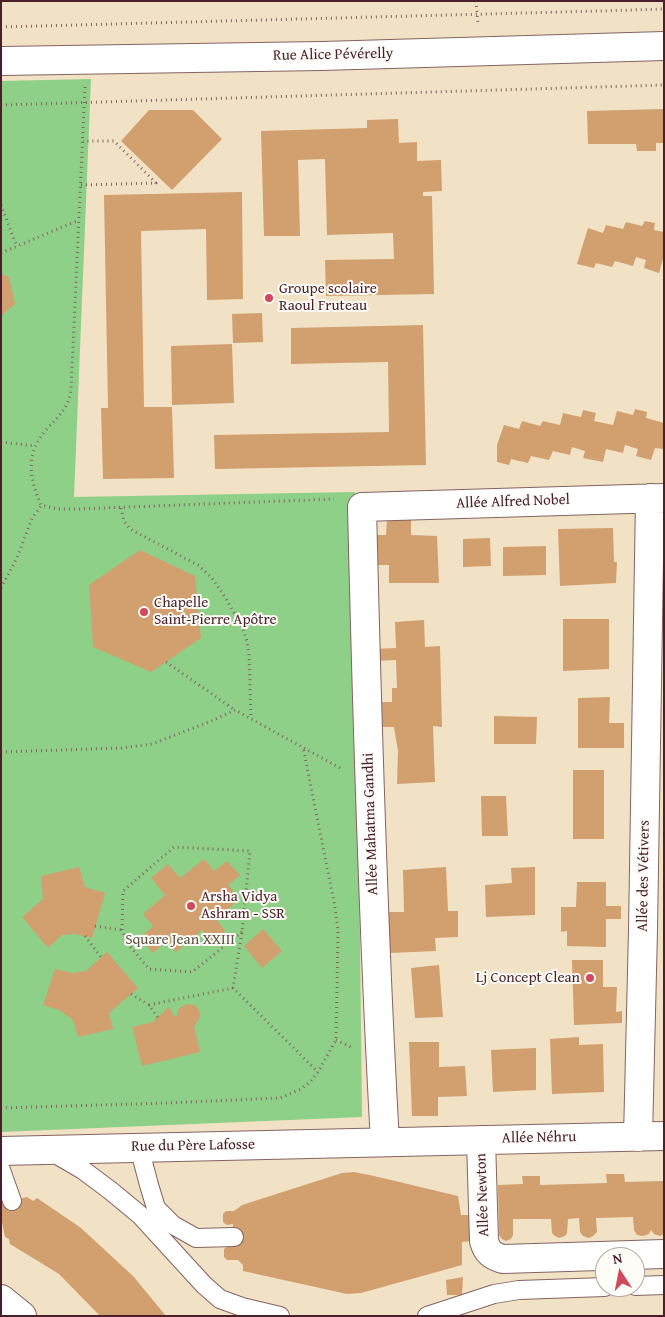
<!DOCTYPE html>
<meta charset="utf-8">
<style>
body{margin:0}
#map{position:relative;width:665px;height:1317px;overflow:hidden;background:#f1e2c5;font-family:"Gentium Book Plus",serif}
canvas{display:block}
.frame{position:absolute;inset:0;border:2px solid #4a1f2b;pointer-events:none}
.north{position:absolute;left:595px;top:1247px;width:50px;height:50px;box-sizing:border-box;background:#fdfcf7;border:1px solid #b5a4a5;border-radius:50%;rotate:349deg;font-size:14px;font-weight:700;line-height:20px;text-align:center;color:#4a1f2b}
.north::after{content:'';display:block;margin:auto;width:18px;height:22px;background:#d1495b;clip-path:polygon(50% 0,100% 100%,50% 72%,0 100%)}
</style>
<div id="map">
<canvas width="665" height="1317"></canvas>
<div class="frame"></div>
<div class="north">N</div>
</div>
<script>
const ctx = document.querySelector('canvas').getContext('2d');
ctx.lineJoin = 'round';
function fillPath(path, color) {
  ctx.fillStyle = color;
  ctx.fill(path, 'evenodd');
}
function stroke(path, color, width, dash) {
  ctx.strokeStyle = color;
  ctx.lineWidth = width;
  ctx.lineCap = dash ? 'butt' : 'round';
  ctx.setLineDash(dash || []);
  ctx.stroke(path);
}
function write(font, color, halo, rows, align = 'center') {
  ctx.font = font + ' "Gentium Book Plus",serif';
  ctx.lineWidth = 4;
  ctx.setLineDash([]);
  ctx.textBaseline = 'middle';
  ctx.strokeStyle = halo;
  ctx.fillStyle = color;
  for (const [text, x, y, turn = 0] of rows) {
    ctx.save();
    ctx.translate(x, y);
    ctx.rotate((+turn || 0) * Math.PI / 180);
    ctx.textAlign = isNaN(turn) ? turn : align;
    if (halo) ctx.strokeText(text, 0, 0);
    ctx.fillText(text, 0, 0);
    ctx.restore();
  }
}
const green = new Path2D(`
 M91 79 74 497 355 492 362 1117 1 1132V81Z`);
const building = new Path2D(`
 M664 109V143H656V151H637L636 144H588L587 111Z
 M149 110H193L222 139 172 190 121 141Z
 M398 119 399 143 417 142V161L441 160 442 191 423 192V196H432L434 294 326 296 325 260 394 259 393 233 327 235 325 159 298 160 300 236H264L261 131 367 128V120Z
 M242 192 243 299 207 300 206 229 141 231 144 407H172L174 478 103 479 101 408H108L104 195Z
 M645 221 655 223 654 230 664 232V259H663L659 273 644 268 646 260 636 257 633 266 615 261 612 267 596 263 594 268 577 264 588 228 603 233 606 225 623 229 626 222 642 226Z
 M1 274 9 277 15 304 1 316Z
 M262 313 263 342 233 343 232 314Z
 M423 325 426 465 215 469 214 435 389 432 388 362 291 364V328Z
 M232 344 234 403 172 405 171 346Z
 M635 409 647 412 646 418 664 423V449L655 448 651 460 636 456 638 449 625 445 623 453 606 449 603 462 583 458 585 451 572 447 570 455 553 451 549 460 531 456 528 463 511 459 509 465 497 462V445L504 425 519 429 522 421 540 426 543 421 560 425 563 413 581 417 583 410 596 413 594 421 613 425 617 411 633 415Z
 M387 519H411V535L437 536 439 583H389V565H370L371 535H386Z
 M613 528 614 562H617L616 583 560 586 558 529Z
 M490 538 491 566 463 567V539Z
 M546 546V575L503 576V547Z
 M140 550 195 576 201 638 151 672 93 647 89 585Z
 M563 619H609V669L563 671Z
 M424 620 425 647 440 646 442 727 433 726 435 782 397 784 398 751 394 727H378L377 702H392V688H397L396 660 374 661V649L396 648 395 622Z
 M610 697 609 723H624V748H578V698Z
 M494 716 537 717 536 744H494Z
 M573 770H604V839H573Z
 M481 796H506L508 836H482Z
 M204 859 214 871 227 861 240 875 228 885 240 899 216 919 225 931 212 942 202 930 176 952 166 941 153 953 140 938 153 926 143 914 165 895 151 878 168 864 180 878Z
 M79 867 85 887 105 893 92 938 75 934 62 935 48 948 22 917 43 899 41 876Z
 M446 867 448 911H458V937L435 938 436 951 389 953 387 912H404L403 870Z
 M535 867V915L486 917 485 885 512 883 511 868Z
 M577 882H606V906H621V919H606V947L567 946V931L561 932V907H576Z
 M263 929 282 951 262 968 244 946Z
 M107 952 138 988 109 1013 113 1029 78 1037 73 1020 59 1010 43 1005 55 969 72 973 86 971Z
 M572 960H603V987H617L616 1012 622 1011V1023L574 1025Z
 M439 965 443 1017 415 1018 411 968Z
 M187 1004 195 1005 199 1010 200 1016 198 1021 194 1026 200 1052 142 1066 132 1027 153 1022 169 1007 175 1017 177 1016 179 1008Z
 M579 1037V1045L603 1044 604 1092 552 1094 550 1039Z
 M409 1042H439V1067L465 1066 467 1096 438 1097V1116H412Z
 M536 1048V1090L493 1092 491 1050Z
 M354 1172 374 1176 458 1196 461 1215H470L471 1241 462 1242V1265L361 1293 347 1294 243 1271V1265L238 1260H227L224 1257V1249L227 1247 234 1246 233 1224 227 1225 223 1222V1214L226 1211H234L242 1205 342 1173Z
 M606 1174H624L625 1182 664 1181V1234L660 1236 654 1234 651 1230 649 1234 643 1236 637 1235 634 1230 633 1217 596 1218 597 1232 593 1236 589 1238 583 1236 580 1232 579 1218 568 1219 567 1233 565 1236 559 1238 555 1236 552 1233 551 1219H513V1235L511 1239 506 1241 502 1239 499 1235 498 1185 523 1184 522 1176H540V1185L607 1183Z
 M27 1197 33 1201 37 1198 81 1228 133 1276 166 1316H100L59 1274 10 1244 9 1239 5 1237 1 1217V1204Z
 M463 1277 462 1295H447L446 1280Z`);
const path = new Path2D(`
 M476 1 478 24
 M1 27 599 11 664 9
 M85 87 71 390C68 409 59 415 47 429 25 453 29 477 41 505L57 509H78L334 499
 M1 105 664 85
 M81 185 156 183 114 141H83
 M1 205 17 247
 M1 253 79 220
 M1 442 35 446
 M121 508 124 521 130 529 198 565 212 578 225 597 242 627 247 641 249 655 251 719
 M1 588 17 558 32 518 41 506
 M166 662 235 710
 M1 752 121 748 152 744 209 722 235 710 340 768
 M95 926 122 930
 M242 932 192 972 149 969 128 944 122 930 123 891 174 847 250 851 242 932 233 988 318 1072
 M85 936 101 957
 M131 994 149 1005 158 1018
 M149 1005 233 988
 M336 1040 351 1047
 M1 1108 166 1103 280 1098 301 1089 311 1081 318 1072 336 1040 338 932 335 907 303 747`);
const lane = new Path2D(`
 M139 1147 149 1185 156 1208 173 1225 196 1238 234 1237
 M52 1152 83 1170 111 1191 140 1215 204 1285 220 1299 242 1307 280 1316
 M1 1170 12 1201
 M635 1286 664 1285
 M427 1316 494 1294 519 1290 605 1287`);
const street = new Path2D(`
 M638 1137 643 930 650 498
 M481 1140 484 1241C487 1252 492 1256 503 1259L664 1254
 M385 1142C373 930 367 719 362 507L664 498
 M1 1151 664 1136
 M1 1299 22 1316`);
const secondary = new Path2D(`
 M1 61 322 56 664 46`);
const markers = [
 [269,298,5,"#d1495b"],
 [144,612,5,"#d1495b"],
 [191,906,5,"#d1495b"],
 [590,978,5,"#d1495b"]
];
const streetNames = [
 ["Rue Alice Pévérelly",333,55,-1],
 ["Allée Alfred Nobel",513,502,-2],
 ["Allée Mahatma Gandhi",371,824,-92],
 ["Allée des Vétivers",644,876,-89],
 ["Allée Néhru",539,1138,-1],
 ["Rue du Père Lafosse",193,1146,-1],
 ["Allée Newton",483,1195,-92]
];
const poiNames = [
 ["Groupe scolaire",279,289],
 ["Raoul Fruteau",279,306],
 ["Chapelle",154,603],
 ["Saint-Pierre Apôtre",154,620],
 ["Arsha Vidya",201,897],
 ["Ashram - SSR",201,914],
 ["Lj Concept Clean",580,978,"right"]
];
const parkNames = [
 ["Square Jean XXIII",180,940]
];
fillPath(green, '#8ed088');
fillPath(building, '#d29f6f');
stroke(lane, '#846361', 20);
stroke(street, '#846361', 30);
stroke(secondary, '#846361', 30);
stroke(path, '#846361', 3, [1, 4]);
stroke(lane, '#fff', 18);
stroke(street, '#fff', 28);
stroke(secondary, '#fff', 28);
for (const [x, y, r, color] of markers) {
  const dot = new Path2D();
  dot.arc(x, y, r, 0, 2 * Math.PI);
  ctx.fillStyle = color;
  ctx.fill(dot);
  stroke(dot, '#fdfcf7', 2);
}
write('15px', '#4a1f2b', '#fdfcf7', streetNames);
write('15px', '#4a1f2b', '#fdfcf7', poiNames, 'left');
write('15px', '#5e5447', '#fdfcf7', parkNames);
</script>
